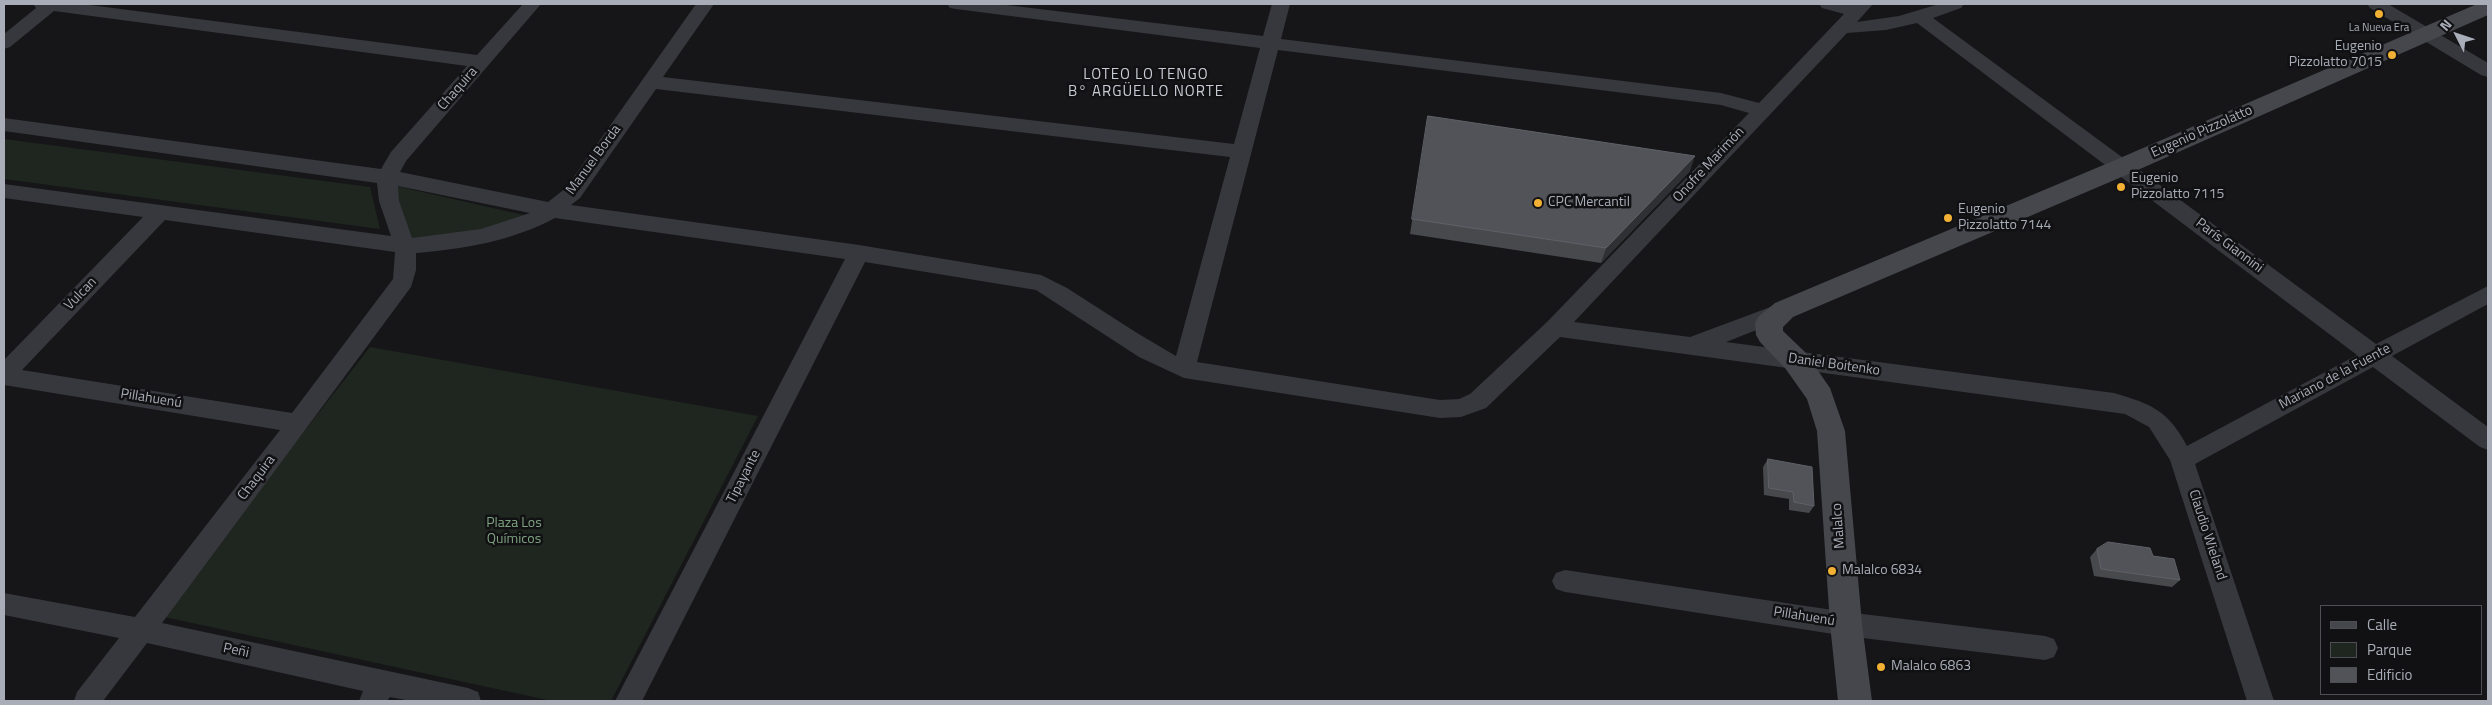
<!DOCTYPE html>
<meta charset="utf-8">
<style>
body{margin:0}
#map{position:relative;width:2492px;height:705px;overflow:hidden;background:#161618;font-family:"Titillium Web",sans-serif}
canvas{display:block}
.frame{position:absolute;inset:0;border:5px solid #a8adb8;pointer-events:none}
.legend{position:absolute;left:2320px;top:605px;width:162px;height:90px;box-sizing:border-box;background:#111113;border:1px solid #4d4f55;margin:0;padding:6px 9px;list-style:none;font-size:15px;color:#a8adb8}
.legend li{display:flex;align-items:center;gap:10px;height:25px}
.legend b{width:25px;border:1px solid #4d4f55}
.north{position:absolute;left:2432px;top:10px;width:50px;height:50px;-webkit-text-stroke:4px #111113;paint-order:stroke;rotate:311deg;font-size:14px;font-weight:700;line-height:20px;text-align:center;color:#a8adb8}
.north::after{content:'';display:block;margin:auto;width:18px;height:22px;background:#a8adb8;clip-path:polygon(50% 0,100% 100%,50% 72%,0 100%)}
</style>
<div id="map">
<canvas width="2492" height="705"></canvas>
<div class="frame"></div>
<ul class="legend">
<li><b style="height:6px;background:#45474d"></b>Calle</li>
<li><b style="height:14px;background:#1e261f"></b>Parque</li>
<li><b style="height:14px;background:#525359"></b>Edificio</li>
</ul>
<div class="north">N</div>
</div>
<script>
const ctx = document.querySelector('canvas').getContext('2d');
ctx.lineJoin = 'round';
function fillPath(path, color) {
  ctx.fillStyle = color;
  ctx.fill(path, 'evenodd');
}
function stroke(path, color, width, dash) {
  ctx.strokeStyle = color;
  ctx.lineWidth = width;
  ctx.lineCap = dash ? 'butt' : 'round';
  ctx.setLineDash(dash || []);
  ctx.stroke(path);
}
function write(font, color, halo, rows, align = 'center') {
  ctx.font = font + ' "Titillium Web",sans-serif';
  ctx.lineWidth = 5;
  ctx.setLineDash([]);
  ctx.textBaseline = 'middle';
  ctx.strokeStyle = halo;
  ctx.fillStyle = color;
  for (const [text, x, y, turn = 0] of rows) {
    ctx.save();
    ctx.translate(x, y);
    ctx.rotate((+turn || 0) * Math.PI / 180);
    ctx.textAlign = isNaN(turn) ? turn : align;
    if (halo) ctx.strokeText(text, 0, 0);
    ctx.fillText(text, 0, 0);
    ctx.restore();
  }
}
const green = new Path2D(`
 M4 139 370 187 380 229 4 179Z
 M396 186 528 216 492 228 410 242 399 209Z
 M370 347 758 416 611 701H552L160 616Z`);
const minor = new Path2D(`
 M33 4H82L477 55 523 4H541L406 161 400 172 548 202 566 188 696 4H714L663 77 1234 144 1260 48 956 9 950 8 947 4H998L1263 36 1272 4H1290L1281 39 1721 93 1759 103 1844 14 1822 8 1819 4H1873L1857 22 1899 16 1939 4H1964L1961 8 1933 18 2376 344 2488 286V304L2392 356 2488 427V450L2480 447 2373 367 2195 464 2274 701H2247L2170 460 2149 427 2125 414 1560 337 1486 408 1461 417 1440 418 1184 378 1139 357 1036 290 865 262 642 701H615L845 259 555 218C512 241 464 249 416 253V270L411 287 162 623 468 688 478 692 481 701H411L390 697 387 701H359L363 691 147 643 103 701H74L77 692 119 638 4 615V593L135 617 280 430 4 385V360L143 217 4 198V184L391 236 379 201 377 183 4 131V118L381 169 391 152 467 66 54 11 10 47 4 49V34L36 8ZM1917 23 2357 355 2187 446C2168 410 2151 404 2114 393L1726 342 1792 316 1795 310 1792 304 1784 302 1690 337 1574 322 1847 33 1886 30ZM1278 50 1721 105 1749 113 1547 322 1470 394 1459 399 1440 400 1197 362ZM656 89 1230 157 1176 356 1137 333 1067 288 1041 275 859 245 571 205 580 198ZM398 186 530 213 481 229 412 238 399 201ZM165 220 395 252 393 279 292 413 22 370Z
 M2367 4H2388L2488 63V77L2481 75 2370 8Z
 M1565 570 1846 612 2045 636 2054 639 2058 648 2054 657 2045 660 1846 636 1565 592 1556 589 1552 581 1556 573Z`);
const secondary = new Path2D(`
 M2477 4H2488V15L2131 173 1793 317 1783 327V331L1805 352 1830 388 1845 431 1862 624 1872 701H1838L1830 624 1817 431 1807 399 1785 368 1760 342 1756 335 1755 323 1759 316 1775 303 2113 161Z`);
const wall = new Path2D(`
 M1428 116 1690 171 1601 263 1410 234Z
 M1768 459 1814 506 1809 513 1789 510V499L1764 495 1763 467Z
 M2097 549 2153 556 2180 580 2172 587 2094 576 2090 557Z`);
const shadedWall = new Path2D(`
 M1695 156 1690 171 1601 263 1606 248Z`);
const building = new Path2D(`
 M1428 116 1695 156 1606 248 1412 219Z
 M1768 459 1812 467 1814 506 1794 502 1793 492 1769 488Z
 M2108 542 2150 548 2153 556 2174 559 2180 580 2101 569 2097 549Z`);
const markers = [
 [2379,14,5,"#f2b134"],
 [2392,55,5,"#f2b134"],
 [2121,187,5,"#f2b134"],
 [1538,203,5,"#f2b134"],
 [1948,218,5,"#f2b134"],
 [1832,571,5,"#f2b134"],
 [1881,667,5,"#f2b134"]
];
const farPoinames = [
 ["La Nueva Era",2379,28]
];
const poiNames = [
 ["Eugenio",2382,47,"right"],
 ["Pizzolatto 7015",2382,63,"right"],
 ["Eugenio",2131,179],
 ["Pizzolatto 7115",2131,195],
 ["CPC Mercantil",1548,203],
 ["Eugenio",1958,210],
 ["Pizzolatto 7144",1958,226],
 ["Malalco 6834",1842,571],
 ["Malalco 6863",1891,667]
];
const streetNames = [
 ["Chaquira",458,89,-49],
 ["Eugenio Pizzolatto",2202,132,-24],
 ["Manuel Borda",594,160,-54],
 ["Onofre Marimón",1709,165,-47],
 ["París Giannini",2229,246,37],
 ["Vulcan",81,294,-46],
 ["Daniel Boitenko",1834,365,8],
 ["Mariano de la Fuente",2335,377,-28],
 ["Pillahuenú",151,399,9],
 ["Tipayante",744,477,-63],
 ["Chaquira",257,478,-53],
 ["Malalco",1839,526,-94],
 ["Claudio Wieland",2207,535,72],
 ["Pillahuenú",1804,617,9],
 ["Peñi",236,651,12]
];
const parkNames = [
 ["Plaza Los",514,524],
 ["Químicos",514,540]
];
const neighbourhoodNames = [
 ["LOTEO LO TENGO",1146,75],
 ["B° ARGÜELLO NORTE",1146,92]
];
fillPath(green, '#1e261f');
fillPath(minor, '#37383d');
fillPath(secondary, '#45474d');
fillPath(wall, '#47494d');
fillPath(shadedWall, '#2f3033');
fillPath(building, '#525359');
stroke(building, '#5f6168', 1);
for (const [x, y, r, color] of markers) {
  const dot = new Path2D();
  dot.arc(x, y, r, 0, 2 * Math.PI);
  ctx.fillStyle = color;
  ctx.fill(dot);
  stroke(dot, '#111113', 2);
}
write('11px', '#a8adb8', '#111113', farPoinames);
write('14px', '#a8adb8', '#111113', poiNames, 'left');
write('14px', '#a8adb8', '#111113', streetNames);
write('14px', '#7fa381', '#111113', parkNames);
ctx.letterSpacing = '1px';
write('15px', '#c9ccd4', '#111113', neighbourhoodNames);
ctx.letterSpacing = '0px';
</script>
